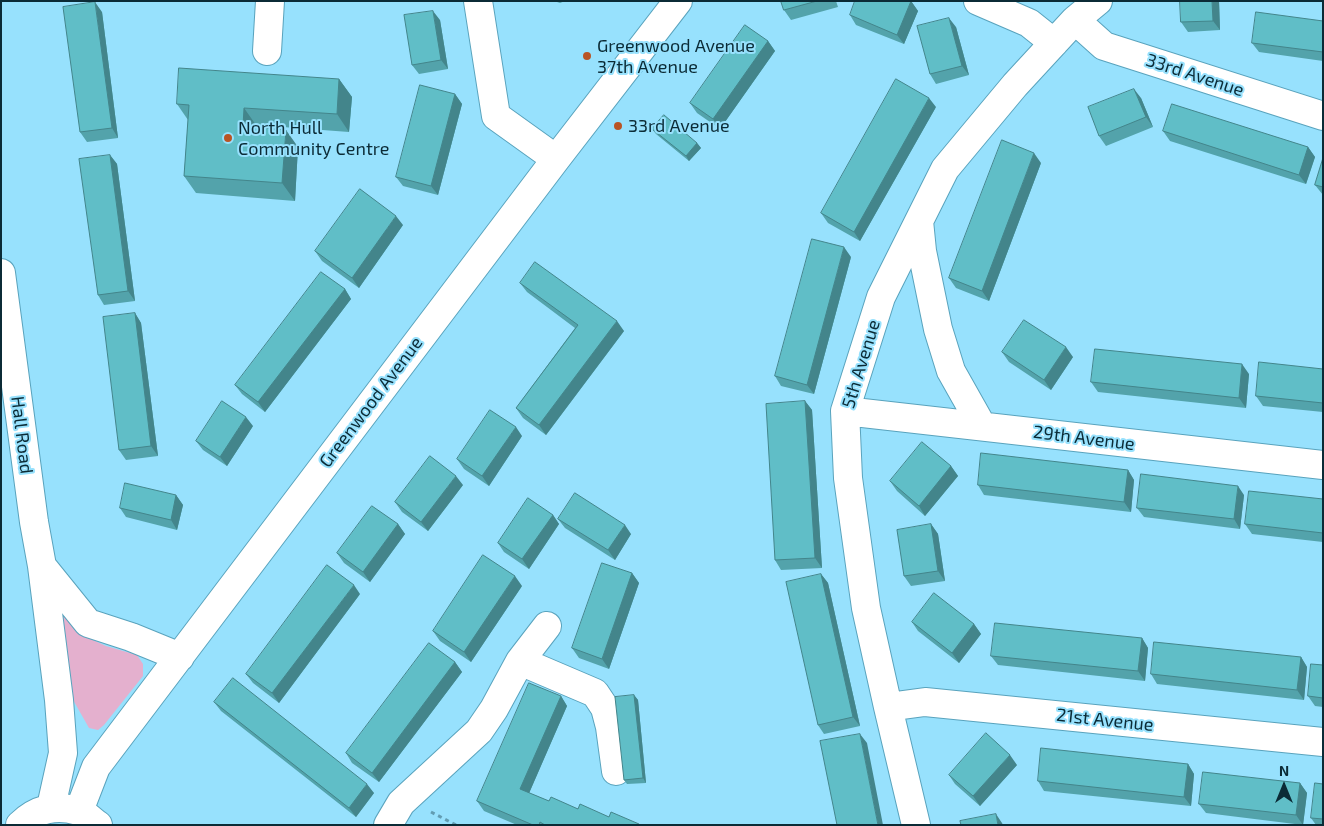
<!DOCTYPE html>
<style>
body{margin:0}
#map{position:relative;width:1324px;height:826px;overflow:hidden;background:#97e1fd;font-family:"Exo 2",sans-serif}
canvas{display:block}
.frame{position:absolute;inset:0;border:2px solid #0b2b36;pointer-events:none}
.north{position:absolute;left:1259px;top:761px;width:50px;height:50px;-webkit-text-stroke:4px #97e1fd;paint-order:stroke;rotate:0deg;font-size:14px;font-weight:700;line-height:20px;text-align:center;color:#0b2b36}
.north::after{content:'';display:block;margin:auto;width:18px;height:22px;background:#0b2b36;clip-path:polygon(50% 0,100% 100%,50% 72%,0 100%)}
</style>
<div id="map">
<canvas width="1324" height="826"></canvas>
<div class="frame"></div>
<div class="north">N</div>
</div>
<script>
const ctx = document.querySelector('canvas').getContext('2d');
ctx.lineJoin = 'round';
function fillPath(path, color) {
  ctx.fillStyle = color;
  ctx.fill(path, 'evenodd');
}
function stroke(path, color, width, dash) {
  ctx.strokeStyle = color;
  ctx.lineWidth = width;
  ctx.lineCap = dash ? 'butt' : 'round';
  ctx.setLineDash(dash || []);
  ctx.stroke(path);
}
function write(font, color, halo, rows, align = 'center') {
  ctx.font = font + ' "Exo 2",sans-serif';
  ctx.lineWidth = 4;
  ctx.setLineDash([]);
  ctx.textBaseline = 'middle';
  ctx.strokeStyle = halo;
  ctx.fillStyle = color;
  for (const [text, x, y, turn = 0] of rows) {
    ctx.save();
    ctx.translate(x, y);
    ctx.rotate((+turn || 0) * Math.PI / 180);
    ctx.textAlign = isNaN(turn) ? turn : align;
    if (halo) ctx.strokeText(text, 0, 0);
    ctx.fillText(text, 0, 0);
    ctx.restore();
  }
}
const green = new Path2D(`
 M54 606 80 634 106 646 137 655 143 664V676L104 725 98 730 89 728 68 691Z`);
const path = new Path2D(`
 M431 812 456 825`);
const minor = new Path2D(`
 M478 1 496 116 556 159
 M978 1 1029 23 1054 43
 M1075 20 1104 46 1323 116
 M267 51 270 1
 M919 221 922 251 938 329 951 371 982 426
 M1 273 34 522 42 566 59 700 63 753 51 807
 M845 411 1323 465
 M42 566 88 623 131 637 180 657
 M520 661 595 693 605 708 610 727 616 771
 M888 707 925 702 1323 742
 M79 811 96 767 556 159 678 1
 M20 825C36 809 56 804 78 811 85 813 92 821 98 825
 M388 825 401 803 479 731 494 709 520 661 547 626
 M916 825 888 707 866 608 848 478 845 411 881 297 945 169 1015 85 1075 20 1098 1`);
const wall = new Path2D(`
 M554 1H565L560 3Z
 M781 1H836L838 7 791 20 784 10Z
 M911 1 918 11 904 44 856 25 850 15Z
 M1219 1 1220 30 1188 32 1181 22Z
 M102 12 118 138 87 142 80 132Z
 M440 20 448 69 419 74 412 65Z
 M1323 21V61L1259 52 1252 43Z
 M956 27 969 75 936 84 930 74Z
 M768 41 775 51 720 129 697 113 690 103Z
 M339 79 352 97 349 132 256 125V127L298 147 295 201 196 193 184 176 188 120 177 104Z
 M455 94 462 104 438 195 403 186 396 177Z
 M1141 98 1153 127 1106 146 1099 136Z
 M936 107 860 241 828 223 821 213Z
 M652 129 697 143 701 148 689 161 656 134Z
 M1163 131 1308 147 1315 157 1306 184 1170 141Z
 M110 155 117 164 135 301 104 305 98 295Z
 M1323 158V195L1315 185Z
 M1041 163 989 301 956 288 949 278Z
 M403 225 359 288 322 261 315 251Z
 M851 257 814 394 781 386 775 376Z
 M520 283 624 331 546 435 523 418 516 408 575 328 527 292Z
 M345 289 351 299 265 412 242 394 235 385Z
 M135 313 141 323 158 456 126 460 119 450Z
 M1002 352 1073 357 1051 390 1009 362Z
 M1323 369V412L1263 406 1256 396Z
 M1249 374 1246 408 1098 392 1091 382Z
 M805 401 812 410 822 568 781 570 775 560Z
 M253 426 227 466 203 450 196 441Z
 M522 436 489 486 464 469 457 459Z
 M951 466 958 476 925 516 897 491 890 481Z
 M1128 470 1134 480 1131 512 984 495 978 485Z
 M463 485 428 531 402 512 395 502Z
 M176 495 183 505 177 530 126 517 120 508Z
 M1244 495 1240 529 1144 517 1137 508Z
 M1323 499V542L1252 534 1245 524Z
 M553 515 559 524 529 569 504 552 498 543Z
 M558 519 631 534 615 560 565 528Z
 M398 524 405 534 370 582 344 563 337 553Z
 M931 524 938 534 945 581 911 586 904 576Z
 M632 573 639 583 609 669 579 658 572 648Z
 M821 574 828 583 860 726 824 734 818 725Z
 M522 586 471 662 440 641 433 631Z
 M360 594 279 703 253 683 246 674Z
 M912 622 974 624 981 634 959 663 918 631Z
 M1142 638 1148 648 1145 681 998 665 991 656Z
 M1301 657 1307 667 1304 700 1157 684 1151 674Z
 M455 662 462 672 379 782 352 763 346 753Z
 M1323 665V707L1315 706 1308 696Z
 M634 695 638 700 646 783 627 784 624 780Z
 M561 696 567 706 529 793 549 801 639 825H517L484 811 477 801Z
 M214 702 374 793 356 817 221 711Z
 M1188 764 1194 774 1191 806 1044 791 1038 781Z
 M1017 765 980 806 955 784 949 775Z
 M1300 783 1307 793 1303 825 1206 813 1199 804Z
 M1323 784V825H1316L1311 818Z`);
const shadedWall = new Path2D(`
 M911 1 918 11 904 44 897 35Z
 M1212 1H1219L1220 30 1213 21Z
 M95 2 102 12 118 138 112 128Z
 M433 11 440 20 448 69 441 60Z
 M949 18 956 27 969 75 962 66Z
 M768 41 775 51 720 129 713 119Z
 M339 79 352 97 349 132 337 114Z
 M1134 89 1141 98 1153 127 1146 117Z
 M455 94 462 104 438 195 431 186Z
 M929 98 936 107 860 241 854 232Z
 M244 108 256 125 255 144 243 126Z
 M286 130 298 147 295 201 282 183Z
 M697 143 701 148 689 161 686 156Z
 M1308 147 1315 157 1306 184 1299 175Z
 M1034 153 1041 163 989 301 982 291Z
 M110 155 117 164 135 301 128 291Z
 M396 216 403 225 359 288 352 278Z
 M844 247 851 257 814 394 807 385Z
 M345 289 351 299 265 412 258 402Z
 M135 313 141 323 158 456 151 446Z
 M617 321 624 331 546 435 539 425Z
 M1066 347 1073 357 1051 390 1044 380Z
 M1242 364 1249 374 1246 408 1239 398Z
 M805 401 812 410 822 568 815 558Z
 M246 417 253 426 227 466 220 457Z
 M516 427 522 436 489 486 482 476Z
 M951 466 958 476 925 516 919 506Z
 M1128 470 1134 480 1131 512 1124 502Z
 M456 476 463 485 428 531 421 522Z
 M1238 486 1244 495 1240 529 1234 519Z
 M176 495 183 505 177 530 171 520Z
 M553 515 559 524 529 569 522 559Z
 M398 524 405 534 370 582 363 572Z
 M931 524 938 534 945 581 938 571Z
 M625 525 631 534 615 560 608 550Z
 M632 573 639 583 609 669 602 659Z
 M821 574 828 583 860 726 853 717Z
 M515 576 522 586 471 662 464 652Z
 M354 585 360 594 279 703 272 693Z
 M974 624 981 634 959 663 952 653Z
 M1142 638 1148 648 1145 681 1138 671Z
 M1301 657 1307 667 1304 700 1297 690Z
 M455 662 462 672 379 782 372 773Z
 M634 695 638 700 646 783 643 778Z
 M561 696 567 706 527 798 520 789Z
 M860 734 867 743 883 825H878Z
 M1010 755 1017 765 980 806 973 796Z
 M1188 764 1194 774 1191 806 1184 797Z
 M1300 783 1307 793 1303 825 1296 815Z
 M367 784 374 793 356 817 349 808Z
 M996 814 1002 823 1003 825H998Z`);
const building = new Path2D(`
 M781 1H817L784 10Z
 M855 1H911L897 35 850 15Z
 M1180 1H1212L1213 21 1181 22Z
 M95 2 112 128 80 132 63 7Z
 M433 11 441 60 412 65 404 15Z
 M1256 12 1323 21V52L1252 43Z
 M949 18 962 66 930 74 917 26Z
 M745 25 768 41 713 119 690 103Z
 M179 68 339 79 337 114 244 108 243 126 286 130 282 183 184 176 189 105 177 104Z
 M896 79 929 98 854 232 821 213Z
 M420 85 455 94 431 186 396 177Z
 M1134 89 1146 117 1099 136 1088 107Z
 M1172 104 1308 147 1299 175 1163 131Z
 M664 115 697 143 686 156 652 129Z
 M1002 140 1034 153 982 291 949 278Z
 M110 155 128 291 98 295 79 159Z
 M1323 158V187L1315 185Z
 M360 189 396 216 352 278 315 251Z
 M812 239 844 247 807 385 775 376Z
 M535 262 617 321 539 425 516 408 578 325 520 283Z
 M321 272 345 289 258 402 235 385Z
 M135 313 151 446 119 450 103 317Z
 M1024 320 1066 347 1044 380 1002 352Z
 M1095 349 1242 364 1239 398 1091 382Z
 M1259 362 1323 369V403L1256 396Z
 M222 401 246 417 220 457 196 441Z
 M805 401 815 558 775 560 766 404Z
 M490 410 516 427 482 476 457 459Z
 M922 442 951 466 919 506 890 481Z
 M981 453 1128 470 1124 502 978 485Z
 M430 456 456 476 421 522 395 502Z
 M1141 474 1238 486 1234 519 1137 508Z
 M125 483 176 495 171 520 120 508Z
 M1249 491 1323 499V533L1245 524Z
 M575 493 625 525 608 550 558 519Z
 M528 498 553 515 522 559 498 543Z
 M372 506 398 524 363 572 337 553Z
 M931 524 938 571 904 576 897 530Z
 M483 555 515 576 464 652 433 631Z
 M602 563 632 573 602 659 572 648Z
 M327 565 354 585 272 693 246 674Z
 M821 574 853 717 818 725 786 582Z
 M934 593 974 624 952 653 912 622Z
 M995 623 1142 638 1138 671 991 656Z
 M1154 642 1301 657 1297 690 1151 674Z
 M429 643 455 662 372 773 346 753Z
 M1311 664 1323 665V698L1308 696Z
 M233 678 367 784 349 808 214 702Z
 M529 683 561 696 520 789 549 801 551 797 578 809 580 804 609 817 611 812 639 824 638 825H545L540 822 539 825H533L477 801Z
 M634 695 643 778 624 780 615 697Z
 M986 733 1010 755 973 796 949 775Z
 M860 734 878 825H837L820 741Z
 M1041 748 1188 764 1184 797 1038 781Z
 M1203 772 1300 783 1296 815 1199 804Z
 M1315 783 1323 784V819L1311 818Z
 M996 814 998 825H961L960 821Z`);
const markers = [
 [587,56,5,"#b95424"],
 [618,126,5,"#b95424"],
 [228,138,5,"#b95424"]
];
const poiNames = [
 ["Greenwood Avenue",597,46],
 ["37th Avenue",597,67],
 ["33rd Avenue",628,126],
 ["North Hull",238,128],
 ["Community Centre",238,149]
];
const streetNames = [
 ["33rd Avenue",1195,75,18],
 ["5th Avenue",861,364,-73],
 ["Greenwood Avenue",371,402,-53],
 ["Hall Road",22,435,83],
 ["29th Avenue",1084,438,7],
 ["21st Avenue",1105,720,6]
];
fillPath(green, '#e4b0ce');
stroke(minor, '#59a3bd', 30);
stroke(path, '#629cb2', 3, [4, 4]);
stroke(minor, '#fff', 28);
fillPath(wall, '#53a3ab');
fillPath(shadedWall, '#43858b');
fillPath(building, '#60bec7');
stroke(building, '#43858b', 1);
for (const [x, y, r, color] of markers) {
  const dot = new Path2D();
  dot.arc(x, y, r, 0, 2 * Math.PI);
  ctx.fillStyle = color;
  ctx.fill(dot);
  stroke(dot, '#97e1fd', 2);
}
write('18px', '#0b2b36', '#97e1fd', poiNames, 'left');
write('18px', '#0b2b36', '#97e1fd', streetNames);
</script>
